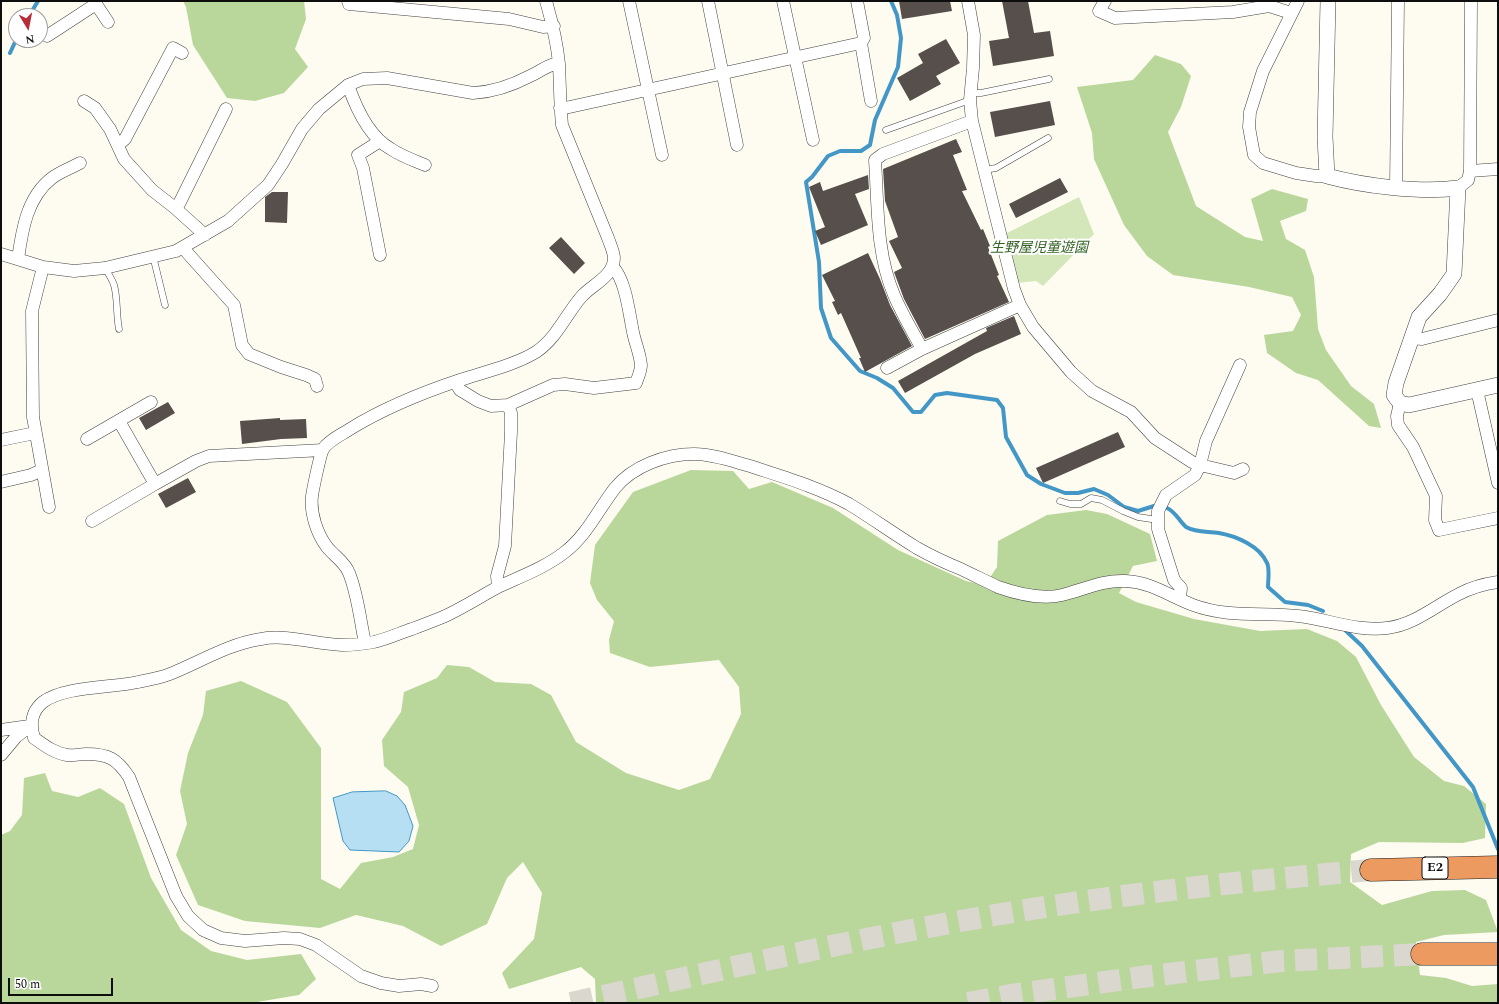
<!DOCTYPE html>
<meta charset="utf-8">
<style>
body{margin:0}
#map{position:relative;width:1499px;height:1004px;overflow:hidden;background:#fefbf0;font-family:Spectral,serif}
canvas{display:block}
.frame{position:absolute;inset:0;border:2px solid #0e0e0e;pointer-events:none}
.north{position:absolute;left:8px;top:8px;width:40px;height:40px;box-sizing:border-box;background:#fff;border:1px solid #9f9f9f;border-radius:50%;rotate:170deg;font-size:11px;font-weight:700;line-height:16px;text-align:center;color:#0e0e0e}
.north::after{content:'';display:block;margin:auto;width:14px;height:18px;background:#b62e3a;clip-path:polygon(50% 0,100% 100%,50% 72%,0 100%)}
.scale{position:absolute;left:8px;top:978px;width:105px;height:18px;box-sizing:border-box;border:2px solid #0e0e0e;border-top:0;padding-left:5px;font-size:12px;line-height:14px;white-space:nowrap;color:#0e0e0e;-webkit-text-stroke:3px #fff;paint-order:stroke}
</style>
<div id="map">
<canvas width="1499" height="1004"></canvas>
<div class="frame"></div>
<div class="north">N</div>
<div class="scale">50 m</div>
</div>
<script>
const ctx = document.querySelector('canvas').getContext('2d');
ctx.lineJoin = 'round';
function fillPath(path, color) {
  ctx.fillStyle = color;
  ctx.fill(path, 'evenodd');
}
function stroke(path, color, width, dash) {
  ctx.strokeStyle = color;
  ctx.lineWidth = width;
  ctx.lineCap = dash ? 'butt' : 'round';
  ctx.setLineDash(dash || []);
  ctx.stroke(path);
}
function write(font, color, halo, rows, align = 'center') {
  ctx.font = font + ' Spectral,"Noto Sans JP",serif';
  ctx.lineWidth = 4;
  ctx.setLineDash([]);
  ctx.textBaseline = 'middle';
  ctx.strokeStyle = halo;
  ctx.fillStyle = color;
  for (const [text, x, y, turn = 0] of rows) {
    ctx.save();
    ctx.translate(x, y);
    ctx.rotate((+turn || 0) * Math.PI / 180);
    ctx.textAlign = isNaN(turn) ? turn : align;
    if (halo) ctx.strokeText(text, 0, 0);
    ctx.fillText(text, 0, 0);
    ctx.restore();
  }
}
const green = new Path2D(`
 M1079 197 1094 234 1043 286 1036 281 1017 283 1005 234Z`);
const forest = new Path2D(`
 M183 1H304L306 19 295 49 308 67 284 93 255 101 227 98 193 45 186 7Z
 M1155 55 1181 64 1191 76 1181 107 1168 132 1196 206 1245 237 1263 241 1251 199 1272 189 1308 199 1306 211 1280 221 1286 239 1305 250 1314 277 1318 329 1326 350 1351 386 1374 404 1381 428 1369 426 1318 380 1296 373 1267 353 1264 335 1293 331 1301 315 1292 297 1249 287 1173 275 1147 256 1124 225 1094 159 1092 133 1077 87 1133 80Z
 M691 470 733 471 749 489 772 482 833 508 898 550 966 581 985 585 997 567 998 541 1047 515 1086 510 1107 514 1150 534 1157 561 1133 566 1119 593 1136 602 1194 619 1260 631 1307 629 1337 641 1356 657 1381 705 1414 757 1444 781 1464 786 1486 804 1485 838 1463 843 1379 842 1351 854 1350 882 1382 905 1432 891 1465 890 1486 900 1498 932 1444 935 1416 942 1420 975 1446 978 1472 986 1498 984V1003H596L595 979 581 967 509 989 502 973 534 939 542 893 523 862 507 878 487 924 441 946 403 926 356 915 320 928 245 921 198 905 176 855 187 824 180 791 188 753 203 715 206 691 241 681 287 702 321 748V879L340 889 361 863 393 857 413 849 419 825 408 787 384 766 382 740 401 712 404 692 437 678 447 665 469 667 495 682 531 684 551 695 576 742 626 773 679 790 710 779 741 714 739 687 719 660 650 667 610 653 609 640 614 621 597 600 590 583 595 545 633 492Z
 M45 773 52 791 78 797 100 788 124 804 151 878 181 930 211 951 247 960 301 954 316 979 299 995 251 1003H1V835L10 831 22 815 24 778Z`);
const water = new Path2D(`
 M386 791 397 796 405 805 413 826 409 841 399 852 350 850 343 841 333 798 352 792Z`);
const stream = new Path2D(`
 M891 1 897 15 901 38 898 67 875 120 870 145 861 151H840L828 156 812 177 806 182 819 262 821 308 831 338 860 371 877 378 893 388 913 412H921L935 395 947 393 997 400 1003 408 1006 437 1027 475 1041 484 1065 493H1078L1094 489 1108 495 1124 507 1138 511 1154 506
 M29 16 38 1
 M10 53 16 40
 M1167 508C1176 512 1179 521 1186 527 1197 533 1208 531 1219 533 1236 536 1260 546 1267 563 1270 569 1268 580 1268 587L1285 602 1308 605 1323 611
 M1346 631 1362 646 1473 787 1498 849`);
const building = new Path2D(`
 M899 1H950L952 11 902 19Z
 M1002 1H1028L1034 33 1050 31 1054 56 993 66 989 41 1009 38Z
 M946 39 960 63 936 76 941 84 910 101 897 78 923 63 918 54Z
 M1050 101 1055 125 995 137 990 112Z
 M956 139 962 152 953 155 967 190 962 191 981 230 983 229 990 246 988 247 999 275 997 276 1009 302 925 339 904 299 894 272 902 268 889 241 898 237 885 201 883 169Z
 M868 175 869 189 855 194 868 225 821 245 815 231 825 227 809 187 820 182 823 191Z
 M1060 178 1068 192 1016 218 1009 204Z
 M272 192H288L287 223 265 222V197Z
 M561 237 585 263 574 274 549 248Z
 M868 253 880 279 890 305 912 346 865 372 859 358H861L841 313 838 315 832 302 835 301 822 275Z
 M1014 316 1021 334 975 354 905 393 898 381 987 331 986 328Z
 M168 402 175 413 146 430 139 418Z
 M280 418V420L306 419 307 438 281 439 242 444 240 421Z
 M1118 432 1125 447 1043 483 1036 468Z
 M188 478 196 492 166 508 158 494Z`);
const motorwayTunnel = new Path2D(`
 M571 1003C712 972 853 939 995 915 1119 894 1245 881 1371 870
 M968 1003 1011 995 1149 976 1282 961 1422 954`);
const service = new Path2D(`
 M971 93H981L1049 79
 M886 130 970 100
 M984 170 996 168 1048 138
 M153 256 165 305
 M105 268C108 273 112 279 114 285 118 299 116 314 119 329
 M1060 501 1070 504H1081L1091 498 1102 500 1123 511 1138 517 1158 520`);
const minor = new Path2D(`
 M348 1 349 4 509 19 543 27 554 26
 M629 1 662 155
 M708 1 737 145
 M783 1 813 140
 M857 1 864 38 861 43 871 101
 M968 1 974 35 973 68 970 100 972 121 1014 289 1020 305 1033 327 1071 372 1092 391 1131 412 1155 438 1192 462 1200 465 1195 475 1166 495 1158 511V529L1174 580 1181 588 1180 598
 M1105 1 1099 11 1115 18 1233 12 1269 6 1291 13
 M1298 1 1263 71 1250 112 1249 127 1254 155 1263 163 1296 173 1316 176H1327
 M47 36 96 4 108 22
 M348 85C356 108 369 137 391 149 401 156 413 160 425 165
 M84 101 95 108 110 129 124 159 152 190 175 208 205 235
 M560 108H565L861 43
 M118 145 125 139 173 48 182 53
 M1470 171 1498 169
 M1396 187 1398 1
 M1458 188 1468 180 1470 171 1471 1
 M175 208 179 204 226 109
 M183 248 234 305 242 345 249 354 281 367 306 375 315 379 317 386
 M1 254 43 267 74 271 105 268 176 251 228 221 268 185 282 164 302 129 319 109 348 85 363 79 387 78 473 93C492 92 513 85 530 76 540 72 548 64 559 63
 M380 255 363 168 358 155 380 141
 M18 259C22 230 27 197 52 178 60 172 71 168 80 163
 M43 267 32 311 33 417 49 507
 M1411 338 1422 339 1498 320
 M922 349C913 332 902 314 894 295 876 253 878 205 875 160L883 154 972 121
 M1240 365 1206 441 1200 465 1234 473 1243 469
 M887 368 922 349 1020 305
 M455 382 460 390 478 401 491 406 508 405 553 385 565 384 594 388 636 383C638 377 641 371 641 365 640 353 635 343 633 332 629 313 626 281 613 267
 M1477 390 1498 483
 M1400 403 1397 416 1398 425 1413 447 1436 496 1435 520 1439 530 1498 518
 M87 439 151 402
 M1 440 35 433
 M1 482 31 475 42 470
 M155 484 196 461 209 456 323 450
 M92 521 155 484 119 421
 M498 587 497 576 505 546 511 432V413L508 405
 M365 643C360 620 358 595 349 573 345 562 334 556 327 547 317 534 310 513 312 496 313 489 320 455 323 449 329 440 341 435 350 429 384 408 421 393 460 380 484 372 515 365 536 352 557 338 566 314 582 296 592 285 614 276 614 258 614 252 610 244 608 238L562 125C560 105 560 84 559 64 557 42 552 22 546 1
 M1 730 29 726
 M1 755 16 737 30 726
 M432 986 421 984 399 986 381 983 361 976 316 945 300 939 284 938 245 941 221 938 203 930 188 916 176 896 129 777C117 759 109 754 86 754 80 754 73 756 67 755 54 753 44 745 34 738 30 724 31 712 43 702 64 686 112 688 138 682 148 680 160 678 170 674 200 662 228 644 261 639 287 634 315 644 342 645 352 645 364 644 374 642 387 639 400 633 412 629 423 625 433 621 443 617 463 608 481 596 500 586 522 576 546 567 565 552 587 535 598 510 615 488 633 466 666 454 694 454 713 454 732 461 750 466 783 477 818 487 849 504 872 518 894 534 917 548 931 556 946 563 961 569 973 575 986 581 998 587 1018 594 1041 600 1062 595 1083 590 1102 580 1125 581 1152 582 1169 596 1193 605 1228 618 1263 612 1298 616 1327 619 1357 632 1387 628 1414 625 1435 606 1459 594 1472 587 1484 584 1498 582`);
const tertiary = new Path2D(`
 M1328 1 1325 137 1327 176C1364 186 1420 193 1458 188L1454 274 1440 294 1419 317 1396 383 1394 395 1400 403 1409 405 1498 385`);
const motorway = new Path2D(`
 M1371 870 1498 867
 M1422 954H1498`);
const shields = [
 [1435,868,26]
];
const shieldNames = [
 ["E2",1435,868]
];
const parkNames = [
 ["生野屋児童遊園",1039,249]
];
fillPath(green, '#d4e7bb');
fillPath(forest, '#b9d79b');
fillPath(water, '#b7dff3');
stroke(water, '#4397c6', 1);
stroke(stream, '#4397c6', 4);
fillPath(building, '#564f4b');
stroke(motorwayTunnel, '#dad7ce', 22, [22, 11]);
stroke(service, '#414141', 7);
stroke(minor, '#414141', 13);
stroke(tertiary, '#414141', 16);
stroke(motorway, '#1f1f1f', 23);
stroke(service, '#fff', 6);
stroke(minor, '#fff', 12);
stroke(tertiary, '#fff', 15);
stroke(motorway, '#ec9a60', 22);
for (const [x, y, w] of shields) {
  const box = new Path2D();
  box.roundRect(x - w / 2, y - 11, w, 22, 3);
  ctx.fillStyle = '#fff';
  ctx.fill(box);
  stroke(box, '#0e0e0e', 1);
}
write('bold 13px', '#0e0e0e', null, shieldNames);
write('italic 14px', '#326222', '#fff', parkNames);
</script>
